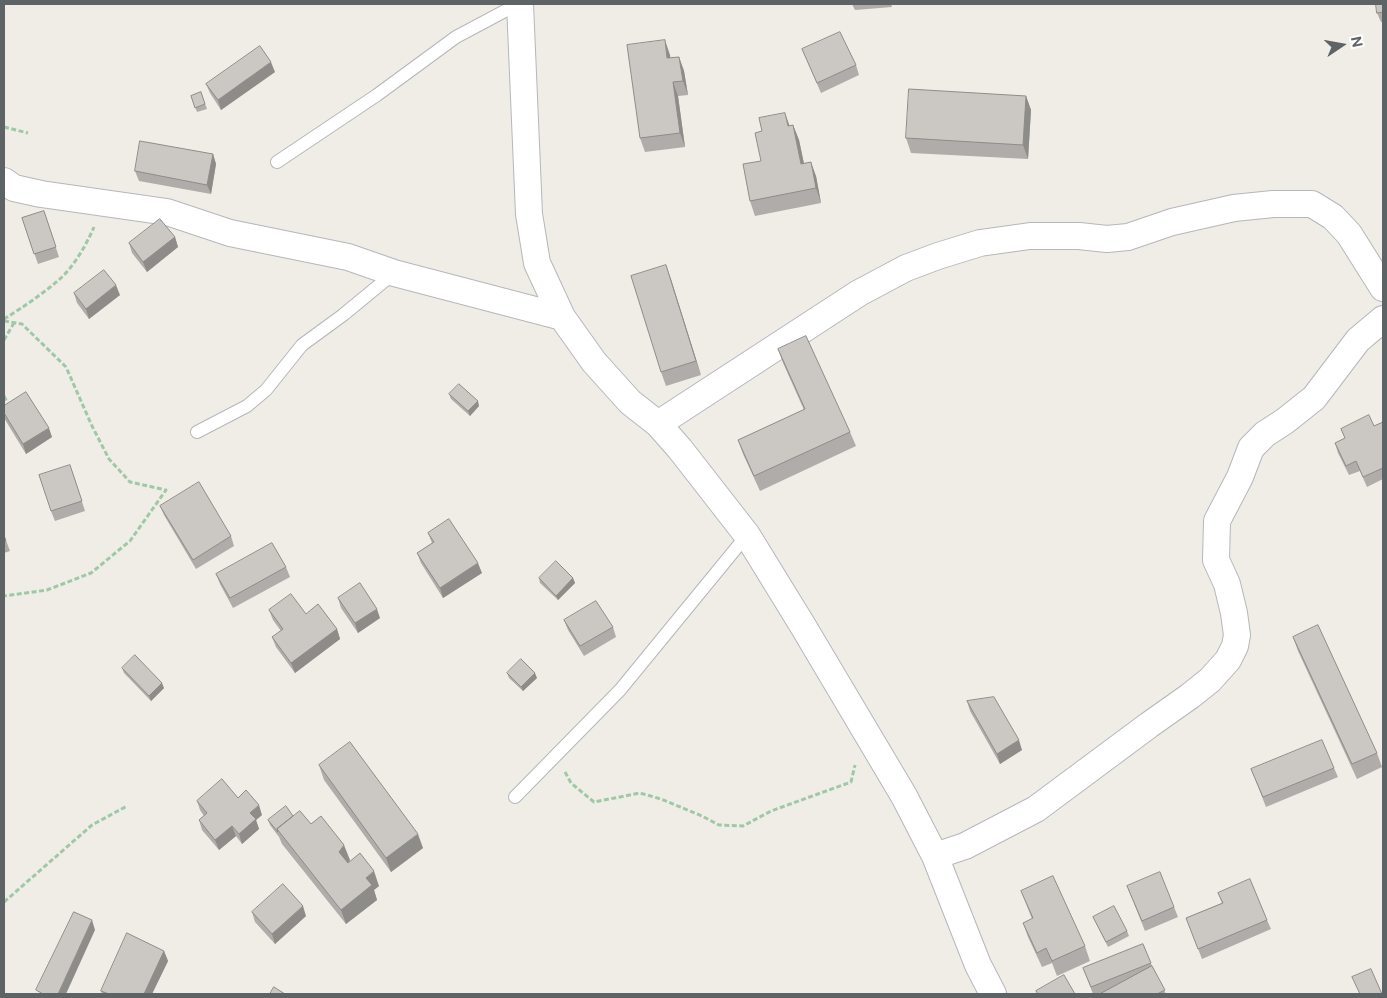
<!DOCTYPE html>
<style>
body{margin:0}
#map{position:relative;width:1387px;height:998px;overflow:hidden;background:#f0ede7;font-family:"Public Sans",sans-serif}
canvas{display:block}
.frame{position:absolute;inset:0;border:5px solid #5e6366;pointer-events:none}
.north{position:absolute;left:1317px;top:20px;width:50px;height:50px;-webkit-text-stroke:4px #fff;paint-order:stroke;rotate:78deg;font-size:14px;font-weight:700;line-height:20px;text-align:center;color:#5e6366}
.north::after{content:'';display:block;margin:auto;width:18px;height:22px;background:#5e6366;clip-path:polygon(50% 0,100% 100%,50% 72%,0 100%)}
</style>
<div id="map">
<canvas width="1387" height="998"></canvas>
<div class="frame"></div>
<div class="north">N</div>
</div>
<script>
const ctx = document.querySelector('canvas').getContext('2d');
ctx.lineJoin = 'round';
function stroke(path, color, width, dash) {
  ctx.strokeStyle = color;
  ctx.lineWidth = width;
  ctx.lineCap = dash ? 'butt' : 'round';
  ctx.setLineDash(dash || []);
  ctx.stroke(path);
}
function fillPath(path, color) {
  ctx.fillStyle = color;
  ctx.fill(path, 'evenodd');
}
const path = new Path2D(`
 M4 127 28 133
 M4 319C22 308 47 291 62 277 76 263 86 245 94 227
 M4 321 22 324 66 367 92 426 109 459 130 482 166 490 130 541 91 573 47 590 4 596
 M4 340 14 323
 M4 396 7 402
 M565 772 571 783 594 802 640 793 661 799 702 816 719 825 743 826 771 811 851 782 855 765
 M4 902 92 825 127 806`);
const service = new Path2D(`
 M277 162 377 95 456 37 518 4
 M197 432 247 406 266 390 302 345 343 315 394 273
 M515 797 620 690 747 535`);
const minor = new Path2D(`
 M520 4 529 214 537 263 562 317 594 362 630 402 658 424 680 449 747 535 803 626 904 796 935 856 978 965 993 994
 M4 181 14 188 41 194 167 212 230 233 348 257 394 273 562 317
 M658 424 859 293 906 268 938 256 980 243 1030 236H1079L1107 239 1128 237 1172 222 1234 208 1273 204H1312L1333 217 1349 234 1383 288
 M935 856 965 846 1036 809 1149 725 1190 696 1210 680 1228 660 1235 646 1237 635 1234 613 1227 584 1216 560 1217 521 1240 477 1251 448 1265 434 1285 421 1314 398 1358 340 1383 319`);
const wall = new Path2D(`
 M852 4H891L892 7 855 10Z
 M1383 4V22H1381L1377 13Z
 M802 49 856 65 859 75 821 93Z
 M670 55V58L679 57 684 71 688 95 678 96 685 147 645 152 640 138Z
 M275 72 221 110 210 93 206 84Z
 M201 92 207 109 197 112 191 96Z
 M1026 96 1031 110 1028 159 911 153 906 138Z
 M793 125 799 140 804 164 816 176 821 203 755 216 750 201 790 126Z
 M213 154 216 164 211 194 139 181 135 171Z
 M44 211 59 257 38 264 22 218Z
 M175 237 178 247 147 272 132 253 129 243Z
 M666 265 701 375 666 386 661 372Z
 M74 293 120 295 89 319 77 303Z
 M778 349 850 432 856 446 760 491 743 454 738 440 804 410 783 363Z
 M449 394 479 406 470 416 451 399Z
 M4 406 52 437 26 454 4 418Z
 M1383 422V479L1367 487 1360 471 1349 475 1338 453 1335 443 1345 438 1341 429 1374 426Z
 M70 465 85 511 55 521 51 511Z
 M160 506 231 536 234 546 196 569 164 515Z
 M428 533 482 573 443 598 421 563 417 553 432 543Z
 M4 535 10 551 4 553Z
 M286 567 290 577 233 608 220 584 216 574Z
 M539 578H573L575 583 558 600 540 583Z
 M338 598 380 618 358 633 341 608Z
 M269 610 306 614 337 629 340 639 295 673 276 647 272 637 281 631 273 620Z
 M564 620 613 627 616 637 584 656 568 630Z
 M1293 637 1377 753 1382 767 1357 779 1298 651Z
 M122 668 164 688 151 701 124 673Z
 M507 673 537 678 523 691 509 678Z
 M967 701 1022 750 1000 764 970 711Z
 M319 765 423 848 391 872 324 780Z
 M1334 768 1338 777 1266 807 1251 769Z
 M238 798 262 815 256 820 259 829 242 844 236 836 219 850 202 830 199 820 204 816 200 810 197 801Z
 M293 816 311 824 350 860 348 863 379 886 374 890 377 900 346 924 282 844 279 837 270 825 268 820Z
 M1127 886 1174 907 1178 917 1145 931Z
 M1021 891 1085 946 1090 961 1057 976 1052 963 1042 967 1028 937 1023 923 1032 919Z
 M1218 893 1267 920 1271 929 1202 959 1186 918 1222 903Z
 M252 912 306 916 275 944 255 922Z
 M1093 917 1127 931 1129 936 1108 947Z
 M1143 944 1152 966 1166 994H1093L1083 968Z
 M164 951 168 961 152 994H102L101 991Z`);
const shadedWall = new Path2D(`
 M665 40 670 55 672 73 667 58Z
 M679 57 684 71 688 95 683 81Z
 M271 62 275 72 221 110 218 100Z
 M673 82 678 96 685 147 680 133Z
 M1026 96 1031 110 1028 159 1023 145Z
 M785 113 790 127 788 126Z
 M793 125 799 140 807 178 801 164Z
 M213 154 216 164 211 194 207 185Z
 M811 162 816 176 821 203 816 188Z
 M175 237 178 247 147 272 143 262Z
 M666 265 671 279 701 375 696 361Z
 M116 285 120 295 89 319 86 309Z
 M478 401 479 406 470 416 468 411Z
 M49 428 52 437 26 454 23 444Z
 M478 563 482 573 443 598 440 588Z
 M573 578 575 583 558 600 556 596Z
 M377 609 380 618 358 633 355 623Z
 M337 629 340 639 295 673 291 663Z
 M535 673 537 678 523 691 521 687Z
 M162 683 164 688 151 701 149 696Z
 M1019 740 1022 750 1000 764 997 754Z
 M259 805 262 815 256 820 259 829 242 844 239 834 250 813Z
 M232 826 236 836 219 850 215 840Z
 M418 834 423 848 391 872 386 858Z
 M344 845 350 860 345 866 339 852Z
 M374 871 379 886 374 890 377 900 346 924 341 910 366 878Z
 M303 906 306 916 275 944 272 934Z
 M92 920 95 930 66 994H58Z
 M164 951 168 961 152 994H144Z`);
const building = new Path2D(`
 M1376 4H1383V12L1377 13Z
 M840 32 856 65 817 83 802 49Z
 M665 40 667 58 679 57 683 81 673 82 680 133 640 138 627 45Z
 M260 46 271 62 218 100 206 84Z
 M909 89 1026 96 1023 145 906 138Z
 M201 92 205 104 195 108 191 96Z
 M785 113 788 126 793 125 801 164 811 162 816 188 750 201 743 164 761 161 755 133 762 131 759 118Z
 M140 141 213 154 207 185 135 171Z
 M44 211 56 247 34 254 22 218Z
 M160 219 175 237 143 262 129 243Z
 M666 265 696 361 661 372 631 276Z
 M104 270 116 285 86 309 74 293Z
 M806 336 850 432 754 476 738 440 805 409 778 349Z
 M459 384 478 401 468 411 449 394Z
 M26 392 49 428 23 444 4 413V406Z
 M1369 415 1374 426 1383 422V468L1363 477 1356 461 1346 466 1335 443 1345 438 1341 429Z
 M70 465 82 501 51 511 39 475Z
 M199 482 231 536 193 560 160 506Z
 M449 519 478 563 440 588 417 553 434 542 428 533Z
 M4 535 6 541 4 542Z
 M272 543 286 567 230 598 216 574Z
 M556 561 573 578 556 596 539 578Z
 M360 583 377 609 355 623 338 598Z
 M291 594 306 614 318 604 337 629 291 663 272 637 283 629 269 610Z
 M596 601 613 627 580 646 564 620Z
 M1318 625 1377 753 1352 764 1293 637Z
 M135 655 162 683 149 696 122 668Z
 M521 659 535 673 521 687 507 673Z
 M994 697 1019 740 997 754 967 701Z
 M1322 740 1334 768 1263 797 1251 769Z
 M350 742 418 834 386 858 319 765Z
 M222 779 238 798 246 790 259 805 250 813 256 819 239 834 232 826 215 840 199 820 207 813 197 801Z
 M286 806 293 816 277 829 278 832 268 820Z
 M300 811 311 824 321 816 344 845 339 852 348 863 360 853 374 871 366 878 372 885 341 910 277 829Z
 M1160 872 1174 907 1142 921 1127 886Z
 M1053 876 1085 946 1052 961 1046 948 1037 953 1023 923 1033 918 1021 891Z
 M1250 879 1267 920 1198 949 1186 918 1223 903 1218 893Z
 M283 884 303 906 272 934 252 912Z
 M1114 906 1127 931 1106 942 1093 917Z
 M74 912 92 920 58 994H43L36 990Z
 M127 933 164 951 144 994H109L101 991Z
 M1143 944 1151 963 1091 987 1083 968Z
 M1152 966 1165 990 1157 994H1100Z
 M1371 969 1382 994H1360L1352 977Z
 M1064 975 1075 994H1038L1036 991Z
 M274 987 285 994H270Z`);
stroke(service, '#b4b7bb', 14);
stroke(minor, '#b4b7bb', 28);
stroke(path, '#9fc9a6', 3, [5, 2.5]);
stroke(service, '#fff', 12);
stroke(minor, '#fff', 26);
fillPath(wall, '#afaca9');
fillPath(shadedWall, '#8e8c89');
fillPath(building, '#cbc8c4');
stroke(building, '#8e8c89', 1);
</script>
